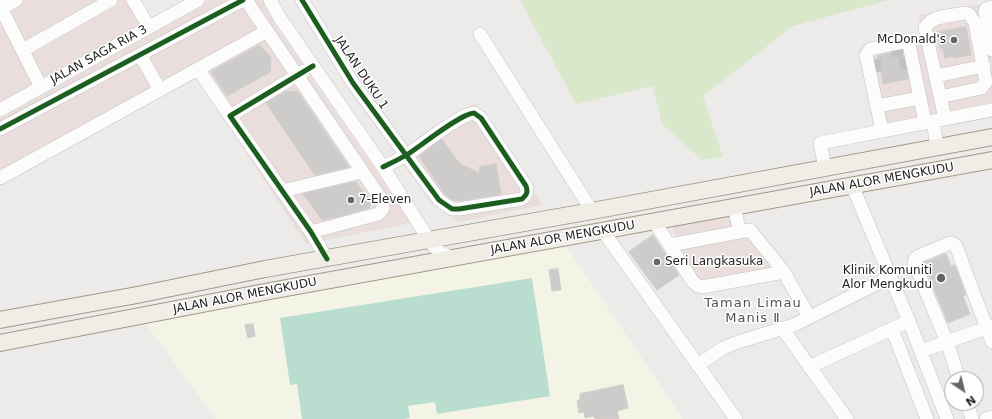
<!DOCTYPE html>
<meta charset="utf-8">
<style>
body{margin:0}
#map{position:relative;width:992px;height:419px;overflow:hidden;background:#edebe9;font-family:"DejaVu Sans",sans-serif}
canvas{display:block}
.north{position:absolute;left:944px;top:371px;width:40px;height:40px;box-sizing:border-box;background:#fff;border:1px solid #a5a5a5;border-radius:50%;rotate:145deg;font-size:11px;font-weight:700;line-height:16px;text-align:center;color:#1f1f1f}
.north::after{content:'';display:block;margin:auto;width:14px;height:18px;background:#676666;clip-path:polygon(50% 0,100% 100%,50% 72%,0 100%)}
</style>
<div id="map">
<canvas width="992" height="419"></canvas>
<div class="north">N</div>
</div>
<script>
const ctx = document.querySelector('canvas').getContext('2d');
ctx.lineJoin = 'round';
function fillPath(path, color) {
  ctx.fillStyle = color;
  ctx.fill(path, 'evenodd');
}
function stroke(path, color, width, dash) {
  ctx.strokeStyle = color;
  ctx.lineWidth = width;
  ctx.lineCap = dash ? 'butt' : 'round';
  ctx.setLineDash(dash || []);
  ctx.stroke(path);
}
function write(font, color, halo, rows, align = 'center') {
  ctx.font = font + ' "DejaVu Sans",sans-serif';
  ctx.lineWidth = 3;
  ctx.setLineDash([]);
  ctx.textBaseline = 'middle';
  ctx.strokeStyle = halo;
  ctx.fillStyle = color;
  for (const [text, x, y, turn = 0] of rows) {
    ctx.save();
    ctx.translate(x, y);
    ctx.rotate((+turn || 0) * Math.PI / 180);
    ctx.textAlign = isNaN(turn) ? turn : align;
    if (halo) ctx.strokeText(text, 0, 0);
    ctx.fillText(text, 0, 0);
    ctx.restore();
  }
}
const commercial = new Path2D(`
 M0 0H131L149 33 208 0H262L276 26 412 223 306 244 194 72 0 180Z
 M992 2V105L876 129 860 49 922 38 919 15Z
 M475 103 542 205 459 222 434 204 399 155Z
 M733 212 777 268 694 287 671 224Z`);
const education = new Path2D(`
 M566 246 683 419H216L142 319Z`);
const grass = new Path2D(`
 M520 0H889L793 26 703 96 723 157 702 160 662 124 653 86 576 104Z`);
const pitch = new Path2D(`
 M532 278 550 396 437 414 435 402 408 406 410 418 404 419H302L297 384 290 385 280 318Z`);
const building = new Path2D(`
 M966 27 971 55 954 58 953 56 945 58 943 48H940L937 32Z
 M260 45 271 58 270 72 227 96 211 72Z
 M902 51 908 79 883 84 881 71 878 72 875 59H878V56Z
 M287 91 298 92 349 167 315 175 266 103Z
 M442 139 459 163 480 174 479 167 496 164 501 194 458 201 451 199 445 194 419 156Z
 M356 182 371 201 369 208 336 217 322 220 303 194Z
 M653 235 679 275 657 290 629 252Z
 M946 254 951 266 955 265 966 295 963 296 970 314 948 323 923 263Z
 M558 269 561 290 552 291 549 270Z
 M253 324 255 336 248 338 245 325Z
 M623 385 628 408 617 411 619 419H595L594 416 585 418 584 412 579 413 577 401 580 400V394Z`);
const minorTunnel = new Path2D(`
 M891 51 903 50 908 71 910 75
 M874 60 876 72`);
const minor = new Path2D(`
 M133 0 149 27
 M246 0 383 202V209L378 214 311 232
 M270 0 280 18 383 167 429 240 439 252 453 258
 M302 0 353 83 439 200 452 209H459L522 199C527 195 528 192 526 186L481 118 474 113C460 114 422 145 408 154 400 159 391 163 383 167
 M0 6 41 87
 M992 7 986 9 985 12 992 50
 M0 9 16 0
 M480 34 592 211
 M23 50 111 0
 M140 55 160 90
 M198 69 230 116
 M304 71 230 116 311 232 327 259
 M936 76 984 66
 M940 97 981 88 986 82 975 23 969 14 964 13C951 16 932 15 925 28L945 119
 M877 106 920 98
 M0 110 198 0
 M933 121 937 147
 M0 129 243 0
 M882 131 866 55 870 49 904 42H906L909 45 925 122
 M825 168 820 143 992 110
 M0 178 267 31
 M852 185 909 321 947 419
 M282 191 362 172
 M734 207 740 232
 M654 221 693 282 698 286 702 287 784 272
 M603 231 736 419
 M670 245 750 230 784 272 809 317
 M782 328 847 419
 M892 329 927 419
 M921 351 992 326
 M698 365 723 348 738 342 794 325 890 277
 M809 367 909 321
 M959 379 947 342 914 263 915 259 919 256 950 243 954 244 956 246 992 342
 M967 403 972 419
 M986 419 992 417`);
const major = new Path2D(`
 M0 320 137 295 265 269 592 211 992 137
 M0 343 270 291 992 160`);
const cycleway = new Path2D(`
 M302 0 353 83 439 200 452 209H459L522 199C527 195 528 192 526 186L481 118 474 113C460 114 422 145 408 154 400 159 391 163 383 167
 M313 66 230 116 311 232 327 259
 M0 129 243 0`);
const markers = [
 [954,40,4,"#676666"],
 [351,200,4,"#676666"],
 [657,262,4,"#676666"],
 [941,278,5,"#676666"]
];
const poiNames = [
 ["McDonald's",946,40],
 ["7-Eleven",359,200,"left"],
 ["Seri Langkasuka",665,262,"left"],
 ["Klinik Komuniti",932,271],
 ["Alor Mengkudu",932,285]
];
const streetNames = [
 ["JALAN SAGA RIA 3",99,55,-29],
 ["JALAN DUKU 1",361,73,56],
 ["JALAN ALOR MENGKUDU",882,180,-10],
 ["JALAN ALOR MENGKUDU",563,238,-10],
 ["JALAN ALOR MENGKUDU",245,296,-11]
];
const neighbourhoodNames = [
 ["Taman Limau",753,304],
 ["Manis Ⅱ",753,319]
];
fillPath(commercial, '#e9dedc');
fillPath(education, '#f4f4e6');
fillPath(grass, '#d9e7cb');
fillPath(pitch, '#b9ded0');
fillPath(building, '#ceccca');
stroke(building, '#d0cdca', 1);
stroke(minorTunnel, '#c4c2c1', 13, [13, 6]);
stroke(minor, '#c3c2c1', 14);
stroke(major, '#a19988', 18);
stroke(minor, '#fcfcfc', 13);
stroke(major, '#f0ece6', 16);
stroke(cycleway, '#1b5e20', 5);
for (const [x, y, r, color] of markers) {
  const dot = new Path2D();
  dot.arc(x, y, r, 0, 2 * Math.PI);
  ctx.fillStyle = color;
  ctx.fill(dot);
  stroke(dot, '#fff', 1.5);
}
write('12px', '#1f1f1f', '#fff', poiNames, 'right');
write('12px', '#1f1f1f', '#fff', streetNames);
ctx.letterSpacing = '1px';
write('13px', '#525252', '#fff', neighbourhoodNames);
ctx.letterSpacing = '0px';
</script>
